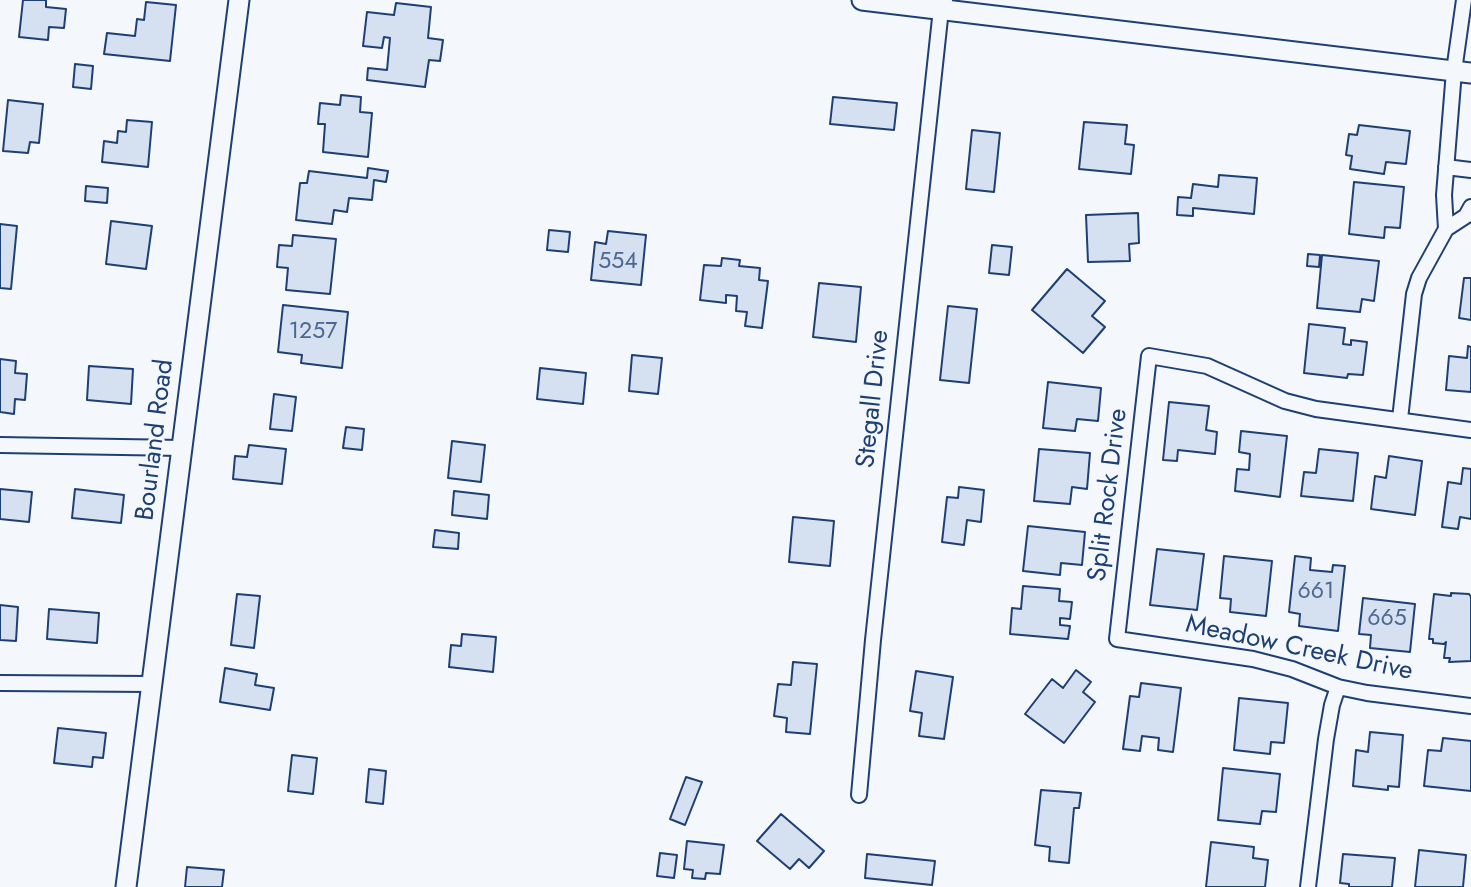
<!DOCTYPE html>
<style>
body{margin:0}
canvas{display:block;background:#f4f7fb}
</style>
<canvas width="1471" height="887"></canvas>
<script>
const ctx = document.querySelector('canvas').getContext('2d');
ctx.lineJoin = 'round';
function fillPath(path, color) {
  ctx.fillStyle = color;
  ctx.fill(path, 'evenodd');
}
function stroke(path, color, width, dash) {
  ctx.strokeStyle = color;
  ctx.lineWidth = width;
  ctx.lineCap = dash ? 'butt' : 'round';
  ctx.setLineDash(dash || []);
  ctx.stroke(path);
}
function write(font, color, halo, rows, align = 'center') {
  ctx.font = font + ' Jost,sans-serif';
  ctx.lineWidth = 5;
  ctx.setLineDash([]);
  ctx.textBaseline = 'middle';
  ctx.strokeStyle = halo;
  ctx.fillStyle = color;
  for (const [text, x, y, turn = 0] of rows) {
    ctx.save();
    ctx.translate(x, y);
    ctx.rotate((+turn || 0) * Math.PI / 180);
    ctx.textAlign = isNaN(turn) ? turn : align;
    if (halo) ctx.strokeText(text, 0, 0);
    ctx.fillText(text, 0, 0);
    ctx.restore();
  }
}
const building = new Path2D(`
 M23 0H46V7L66 9 64 28 49 27 48 40 19 37Z
 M146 2 176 5 170 61 104 54 107 33 135 36 137 19 144 20Z
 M396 3 431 7 428 38 443 40 440 61 429 60 425 87 367 80 368 68 387 70 390 38 384 37 382 48 363 46 367 12 394 15Z
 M75 64 93 66 91 89 73 87Z
 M341 95 361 97 360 112 372 113 368 157 323 152 325 124H318L320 103 340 105Z
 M833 97 897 103 894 130 830 124Z
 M8 100 43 104 39 143 30 142 28 153 3 151Z
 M127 120 152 122 148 167 102 162 104 141 117 143 118 131 126 132Z
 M1084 122 1127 125 1125 144 1134 145 1131 174 1079 169Z
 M1359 125 1410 131 1406 164 1386 162 1384 174 1350 169 1352 156 1346 155 1349 134 1357 135Z
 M972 130 1000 133 994 192 966 189Z
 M368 168 388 171 386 182 374 180 372 200 349 198 347 212 334 210 332 224 296 220 300 183H307L309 171 367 178Z
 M1219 175 1257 178 1254 214 1193 208V216L1177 215 1178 197 1191 198 1193 184 1218 187Z
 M1354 182 1404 187 1400 228 1385 227 1384 238 1349 234Z
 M86 186 108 188 107 203 85 201Z
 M1138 213 1139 243 1129 244 1130 261 1088 262 1086 215Z
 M111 221 152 226 146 269 106 264Z
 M0 224 17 226 11 289 0 288Z
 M549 230 570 232 568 252 547 250Z
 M608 231 646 235 641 285 591 280 595 242 606 244Z
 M293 235 336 239 330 294 286 290 288 268 277 267 279 245 292 246Z
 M992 245 1012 247 1009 275 989 273Z
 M1308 254 1320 255 1319 267 1307 266Z
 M1322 255 1379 261 1374 301 1362 299 1360 312 1317 308Z
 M722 258 740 260 739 266 760 268 759 280 768 281 762 328 745 326 747 312 736 311 737 296 726 295V303L700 300 704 265 721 266Z
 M1067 269 1105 301 1092 316 1105 327 1083 353 1032 310Z
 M1464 278H1471V320L1459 318Z
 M819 283 861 287 856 342 813 337Z
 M283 305 348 312 342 368 301 363 302 355 278 352Z
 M948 306 977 309 969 383 940 380Z
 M1309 324 1345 328 1343 344 1351 345V340L1367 342 1363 375 1348 374 1347 378 1304 373Z
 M1468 346 1471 347V392L1446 390 1449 356 1467 358Z
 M632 355 662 358 658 394 629 391Z
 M0 359 16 361 15 373 27 374 25 400 15 399 14 414 0 412Z
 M89 366 133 369 131 404 87 400Z
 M540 368 586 373 583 404 537 399Z
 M1048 382 1101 388 1098 421 1077 419 1075 431 1043 428Z
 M274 394 296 397 292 431 270 429Z
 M1169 402 1209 406 1206 430 1217 432 1215 454 1178 450 1177 461 1163 460Z
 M346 427 364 429 362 450 343 448Z
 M1241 431 1287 436 1280 497 1235 491 1237 469 1249 470 1250 454 1239 452Z
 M452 441 485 445 481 482 448 478Z
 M249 445 286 449 282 484 233 479 235 456 247 457Z
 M1039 449 1090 453 1087 489 1072 487 1070 504 1034 501Z
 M1319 449 1358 453 1353 501 1301 496 1304 472 1316 473Z
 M1389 456 1422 461 1415 515 1371 509 1375 476 1386 478Z
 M1463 468 1471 469V519L1460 517 1458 529 1442 527 1448 482 1461 484Z
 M959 487 984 490 981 522 967 520 964 545 942 542 947 497 958 498Z
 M0 489 32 492 29 522 0 519Z
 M75 489 124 495 121 523 72 518Z
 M454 491 489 495 487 519 452 515Z
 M793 517 834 521 830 566 789 562Z
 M1028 526 1085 532 1082 565 1061 563 1060 575 1023 571Z
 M435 530 459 533 458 549 433 547Z
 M1157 549 1204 554 1197 610 1150 605Z
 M1224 556 1272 561 1266 616 1230 612 1231 599 1220 598Z
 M1295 556 1311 558 1310 570 1332 572 1333 565 1345 566 1338 631 1299 626 1300 614 1289 612Z
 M1023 586 1060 589 1059 601 1072 602 1070 619 1060 618V625L1070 626 1068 639 1010 634 1012 608 1021 609Z
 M1451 593 1469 594 1471 597V661L1449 662 1450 658H1444L1446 642 1444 644 1433 643V639H1429L1434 594 1451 596Z
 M237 594 260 596 254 648 231 645Z
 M1363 598 1415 604 1410 652 1370 648 1371 635 1359 634Z
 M0 605 18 607 16 641 0 640Z
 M49 609 99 613 97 643 47 639Z
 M462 634 496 637 493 672 449 667 451 645 461 646Z
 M793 662 817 664 810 734 786 732 787 718 774 716 778 684 791 685Z
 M225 668 257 674 255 685 274 688 270 710 220 702Z
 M1076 670 1091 682 1083 692 1095 702 1064 743 1025 714 1052 679 1063 688Z
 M916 671 953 677 944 739 919 736 922 713 910 711Z
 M1141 683 1181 688 1173 752 1158 750 1159 738 1142 736 1140 751 1123 749 1130 696 1139 697Z
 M1239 698 1288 703 1284 743 1271 742 1270 754 1234 750Z
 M58 728 106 733 103 758 93 757 92 767 54 763Z
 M1370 732 1403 735 1399 787 1388 786V790L1353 786 1356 750 1368 752Z
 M1443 738 1471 741V791L1424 786 1428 750 1441 751Z
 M292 755 317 758 313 794 288 791Z
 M1223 768 1280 774 1276 812 1262 811 1260 824 1218 820Z
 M369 769 386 771 383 804 366 802Z
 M686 777 702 782 685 825 670 819Z
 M1041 790 1081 793 1079 808H1074L1069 863 1049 861 1050 847 1035 845Z
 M781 814 824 851 809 868 799 859 790 869 757 841Z
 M687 841 724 845 720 874 706 873 705 879 692 878 693 870 684 869Z
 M1211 842 1254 847 1253 858 1268 860 1265 887H1206Z
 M1419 850 1466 855 1463 887H1415Z
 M660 853 677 855 674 878 657 876Z
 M867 854 935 861 932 885 865 878Z
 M1343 854 1395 858 1392 887H1349V884L1340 883Z
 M187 867 224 870 222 887H185Z`);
const street = new Path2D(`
 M1446 167 1471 170
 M1446 229 1466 216 1471 207
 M1400 419 1414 294 1419 278 1446 229 1444 195 1454 71 1464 0
 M1471 430 1316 409 1285 401 1207 366 1149 356 1117 639 1253 659 1292 669 1338 687 1367 693 1471 706
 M0 445 182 448
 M0 683 151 684
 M859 795 873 640 941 9 945 0
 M1308 887 1326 739 1332 705 1338 687`);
const secondary = new Path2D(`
 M862 0 1471 73
 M126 887 239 0`);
const numberNames = [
 ["554",618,262],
 ["1257",313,332],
 ["661",1316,592],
 ["665",1387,619]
];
const streetNames = [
 ["Stegall Drive",874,399,-84],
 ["Bourland Road",156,440,-83],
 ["Split Rock Drive",1109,495,-83],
 ["Meadow Creek Drive",1299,649,12]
];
fillPath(building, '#d5e0f0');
stroke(building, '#1d3f73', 2);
stroke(street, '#1d3f73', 18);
stroke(secondary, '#1d3f73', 23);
stroke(street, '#f4f7fb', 14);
stroke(secondary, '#f4f7fb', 19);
write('23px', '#4b6792', null, numberNames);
write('26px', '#1d3f73', '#f4f7fb', streetNames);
</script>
